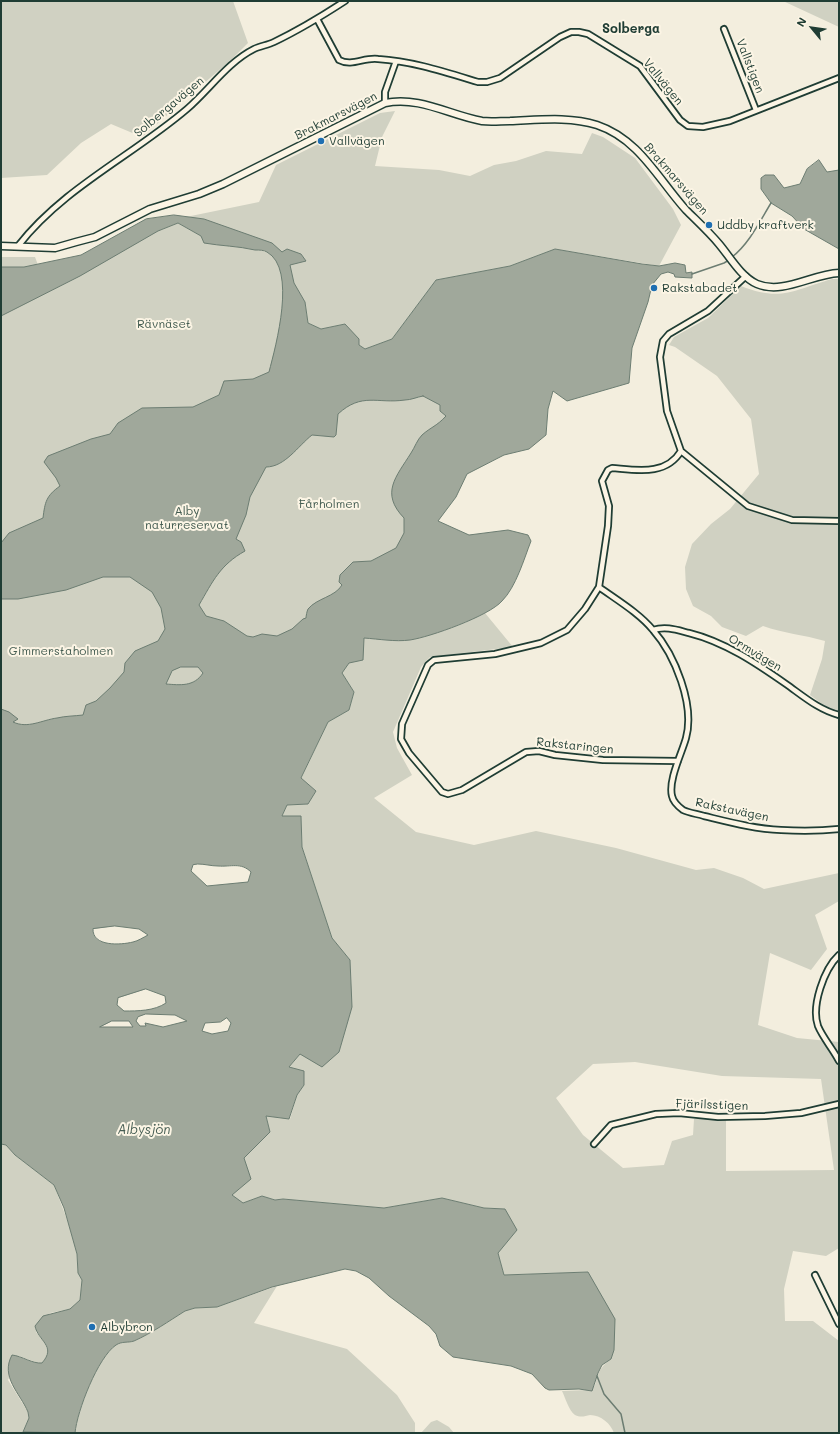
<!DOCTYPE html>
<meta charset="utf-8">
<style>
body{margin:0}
#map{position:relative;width:840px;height:1434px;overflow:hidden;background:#f3eede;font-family:Mali,sans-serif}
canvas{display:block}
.frame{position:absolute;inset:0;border:2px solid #1f3d34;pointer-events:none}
.north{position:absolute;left:792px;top:8px;width:40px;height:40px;-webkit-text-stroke:3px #fcf5e5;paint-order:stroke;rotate:299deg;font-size:11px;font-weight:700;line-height:16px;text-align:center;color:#1f3d34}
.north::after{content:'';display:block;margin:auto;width:14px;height:18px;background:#1f3d34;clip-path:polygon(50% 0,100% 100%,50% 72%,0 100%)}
</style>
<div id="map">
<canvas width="840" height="1434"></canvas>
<div class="frame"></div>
<div class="north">N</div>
</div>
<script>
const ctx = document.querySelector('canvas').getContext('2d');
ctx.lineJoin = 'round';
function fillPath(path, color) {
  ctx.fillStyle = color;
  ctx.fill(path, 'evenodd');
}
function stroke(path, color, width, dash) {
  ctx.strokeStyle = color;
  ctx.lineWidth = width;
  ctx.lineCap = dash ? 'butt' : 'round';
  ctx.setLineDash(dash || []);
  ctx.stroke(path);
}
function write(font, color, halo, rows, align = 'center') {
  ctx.font = font + ' Mali,sans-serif';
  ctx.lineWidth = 4;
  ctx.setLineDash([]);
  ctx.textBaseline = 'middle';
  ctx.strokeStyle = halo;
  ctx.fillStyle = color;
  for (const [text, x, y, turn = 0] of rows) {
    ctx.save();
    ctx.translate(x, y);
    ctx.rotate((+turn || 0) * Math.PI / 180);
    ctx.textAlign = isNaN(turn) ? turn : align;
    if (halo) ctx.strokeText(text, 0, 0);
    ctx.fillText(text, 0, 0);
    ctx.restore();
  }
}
const green = new Path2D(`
 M1 1H233L248 43 232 59 142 137 111 124 81 143 47 175 1 178Z
 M783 1H839V27Z
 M395 111 382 137 375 166 439 170 470 176 494 165 516 161 546 151 582 154 592 133 603 137 635 158 673 209 681 225 659 266 555 249 510 266 436 280 392 339 365 349 359 345 345 324 321 329 308 323 305 303 298 291 289 358 513 345 394 578 1 935V257H35L44 281 148 226 161 230 178 223 201 236 224 246H235L268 252 305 261 301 254 282 253 204 219 186 217 259 202 276 165 380 113Z
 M832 279H839V713L833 712 810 695 822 659 825 641C804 635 783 633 763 626L746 636 722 627 711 616 693 606 686 589 685 567 692 544 711 524 730 509 759 474 751 419 717 376 675 347 669 345 674 337 708 318 741 286C781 302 794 290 832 279Z
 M485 613 513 647 430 657 421 667 393 732 397 748 412 775 374 798 416 832 474 845 536 831 616 848 696 870 714 868 743 878 764 889 839 873V901L815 915 827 949 811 970 770 953 758 1025 797 1038 839 1042V1248L826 1256 793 1251 784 1289 785 1321H813L839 1341V1433H614C611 1424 601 1415 590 1415 585 1416 581 1418 575 1415 569 1411 565 1397 562 1391L587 1390 595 1385C598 1372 601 1366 611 1359L588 1272 504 1275 498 1253 505 1209 484 1208 442 1198 384 1208 283 1199 275 1200 262 1196 243 1203 228 1195 244 1158 270 1132 266 1115 290 1119 297 1095 304 1085V1072L289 1068 300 1054 339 1052 351 1007 350 960 332 938 302 847 301 816 282 817 287 805 308 804 316 791 301 779 328 722 349 710 354 692 342 673 364 638 411 640 456 626ZM635 1062 722 1076 821 1079 834 1170 726 1171V1119H694L693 1135 672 1141 664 1165 623 1168 583 1135 556 1098 593 1064Z
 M1 1144 6 1145 15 1155 54 1185 72 1233 77 1254 78 1273 82 1280 80 1300 70 1309 50 1313 36 1332C45 1342 53 1351 42 1363H38L19 1356 8 1380 28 1412 29 1418 23 1433H1Z
 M277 1286 254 1323 347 1349 397 1395 415 1423V1433H75C77 1411 98 1357 116 1345 122 1341 128 1343 134 1341 152 1333 169 1321 185 1311L195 1308 217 1307Z
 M437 1420 449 1427 454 1433H421L431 1422Z`);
const water = new Path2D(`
 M819 160 827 172 839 170V249L804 229 792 216 771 203 761 189V178L765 175H774L784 188 800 184 807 169Z
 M174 215 204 219 272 243 282 252 287 249 301 254 306 261 290 265 294 283 305 302 308 323 321 329 345 324 359 339V345L365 349 392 339 436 280 510 266 555 249 642 264 659 266 675 263 685 265 686 273 692 272V278L675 277 674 274 668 272 661 274 652 285 648 302 632 348 629 383 567 401 553 391 548 409 546 435 529 449 504 455 467 474 456 497 438 521 469 535 508 530 528 535 531 541C524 559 516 587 502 601 489 616 430 637 410 640 395 642 379 639 364 638L363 660 349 663 342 673 354 692 349 710 328 722 301 778 316 791 308 804 287 805 282 816H301L302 847 332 938 350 960 352 1007 339 1052 322 1067 300 1054 289 1067 304 1071V1085L297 1095 289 1119 266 1116 270 1132 244 1158 251 1179 232 1195 243 1203 262 1196 275 1200 283 1199 384 1208 442 1198 484 1208 505 1209 517 1230 498 1253 504 1275 588 1272 615 1319 614 1350 611 1359 602 1365 598 1373 592 1391 579 1389 549 1390 545 1388 532 1374 511 1366 453 1357 440 1346 436 1334 429 1326 389 1296 369 1278 356 1271 345 1269 272 1287 217 1307 195 1308 185 1311C169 1321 152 1333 134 1341 128 1343 122 1341 116 1345 98 1357 77 1411 75 1433L23 1432 29 1418 28 1412C20 1393 0 1377 12 1355 22 1356 33 1364 42 1363 57 1346 38 1341 35 1326L43 1316 70 1309 80 1300 82 1280 78 1273 77 1254 64 1208 54 1185 15 1155 6 1145 1 1144V709L9 712 18 719 13 722C28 729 42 720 57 718 65 716 75 716 83 715L86 705 96 701 110 688 124 672 125 663 135 651 158 641 165 629 161 608 152 592 130 577H103L66 590 18 599H1V543L9 533 43 518C45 502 46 496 60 486L56 478 44 462 48 456 91 439 110 434 118 423 142 408 193 407 219 395 224 381 253 379 269 372C276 345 297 269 267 252 264 250 259 250 255 250 238 246 221 246 204 243L201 236 178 223 158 231 80 276 1 316V267H24L81 255 146 219ZM423 396 440 405V411L446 416C437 426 431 427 422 435 417 440 415 447 411 453 396 477 380 493 404 518V533L396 548 371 561 353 562 340 575 339 582 342 585C335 597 317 598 308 609 307 611 306 616 306 618L303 619 292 629 277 636 262 634 253 637 247 636 224 621 206 616 199 605C213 581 220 565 245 551L241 542 236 539 246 515 250 497 266 467C285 467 298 446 312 435L334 437 336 435 338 414C362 392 377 404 405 400 411 400 417 397 423 396ZM181 667H198L203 673C194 687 180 685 166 684L172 671ZM198 864C205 864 211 866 218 866 231 867 241 862 251 872L248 882 207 886 191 871 193 865ZM115 926 139 929 148 935C144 937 138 941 133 942 121 945 92 947 93 929ZM146 989 165 996 166 1003C154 1011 138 1011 124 1011L117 1005 118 998ZM146 1014 175 1015 187 1021 163 1027 145 1023 146 1026H140L136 1021 138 1017ZM227 1018 231 1023 228 1031 212 1034 202 1031 205 1023 220 1022ZM112 1021H129L133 1027H100Z`);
const stream = new Path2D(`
 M732 257C749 244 760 221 771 203
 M692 274 724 263 729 260
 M597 1376 604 1394 621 1414 625 1433`);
const minor = new Path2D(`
 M317 19 339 60C352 67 364 57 378 59 412 61 445 72 478 82H487L500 78 560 37 571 32H579L588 34 640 66 680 120 688 126 703 127 730 121 839 78
 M724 29 756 110
 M385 103V92L396 61
 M18 246C63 188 132 156 187 109 209 90 228 62 254 49 260 46 268 45 274 42 299 30 322 16 345 1
 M681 451 667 411 660 357 663 341 669 334 708 311 746 276
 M681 451 748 506 792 520 839 521
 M599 587C617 600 639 613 653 630 675 655 695 705 686 738 682 753 668 780 672 796 673 801 679 807 683 810 689 813 698 814 704 816 729 822 755 829 781 830 800 831 820 831 839 829
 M653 630C666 626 677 630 689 633 725 642 756 663 786 684 803 696 819 710 839 715
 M678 761 603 760 555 755 539 751 526 752 462 790 448 794 442 792 409 753 401 739 402 724 428 665 434 660 495 654 541 643 567 630 585 609 599 587 608 526 609 506 602 481 608 470 612 468C637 470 666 476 681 451
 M839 955C824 969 811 1006 818 1026 823 1038 833 1049 839 1061
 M594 1144 611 1125 656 1114 679 1113 718 1117 765 1116 801 1113 839 1104
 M815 1275 839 1324`);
const tertiary = new Path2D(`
 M1 246 55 248 76 242 95 237 150 209 199 194 223 184 385 103C420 96 449 115 482 121 491 122 501 121 510 121 538 120 569 116 597 125 639 139 658 179 686 210 697 221 709 232 719 244 730 257 741 277 757 284 783 295 812 274 839 273`);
const markers = [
 [321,141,4,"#1f6fb2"],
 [709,225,4,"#1f6fb2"],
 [654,288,4,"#1f6fb2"],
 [92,1327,4,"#1f6fb2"]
];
const streetNames = [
 ["Vallstigen",750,66,69],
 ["Vallvägen",663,82,51],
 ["Solbergavägen",169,107,-40],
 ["Brakmarsvägen",336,116,-27],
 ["Brakmarsvägen",676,179,49],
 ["Ormvägen",755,653,31],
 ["Rakstaringen",575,746,6],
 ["Rakstavägen",732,810,12],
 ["Fjärilsstigen",712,1105,2]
];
const poiNames = [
 ["Vallvägen",329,141],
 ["Uddby kraftverk",717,225],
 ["Rakstabadet",662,288],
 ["Albybron",100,1327]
];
const parkNames = [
 ["Rävnäset",164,324],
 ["Fårholmen",329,504],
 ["Alby",187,511],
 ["naturreservat",187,525],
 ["Gimmerstaholmen",61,651]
];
const neighbourhoodNames = [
 ["Solberga",631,29]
];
const waterNames = [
 ["Albysjön",144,1130]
];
fillPath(green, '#d0d1c2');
fillPath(water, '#a0a89b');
stroke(water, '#6c7d72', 1);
stroke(stream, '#6c7d72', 1.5);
stroke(minor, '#1f3d34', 8);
stroke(tertiary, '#1f3d34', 9);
stroke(minor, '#fcf5e5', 4.5);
stroke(tertiary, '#fcf5e5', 6);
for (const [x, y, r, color] of markers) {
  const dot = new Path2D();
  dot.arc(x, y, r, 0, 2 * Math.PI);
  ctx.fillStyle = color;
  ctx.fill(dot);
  stroke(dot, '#fcf5e5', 1.5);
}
write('12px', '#1f3d34', '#fcf5e5', streetNames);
write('12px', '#1f3d34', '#fcf5e5', poiNames, 'left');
write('12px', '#425b50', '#fcf5e5', parkNames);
write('bold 13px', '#1f3d34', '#fcf5e5', neighbourhoodNames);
write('italic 13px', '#465d53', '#fcf5e5', waterNames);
</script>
